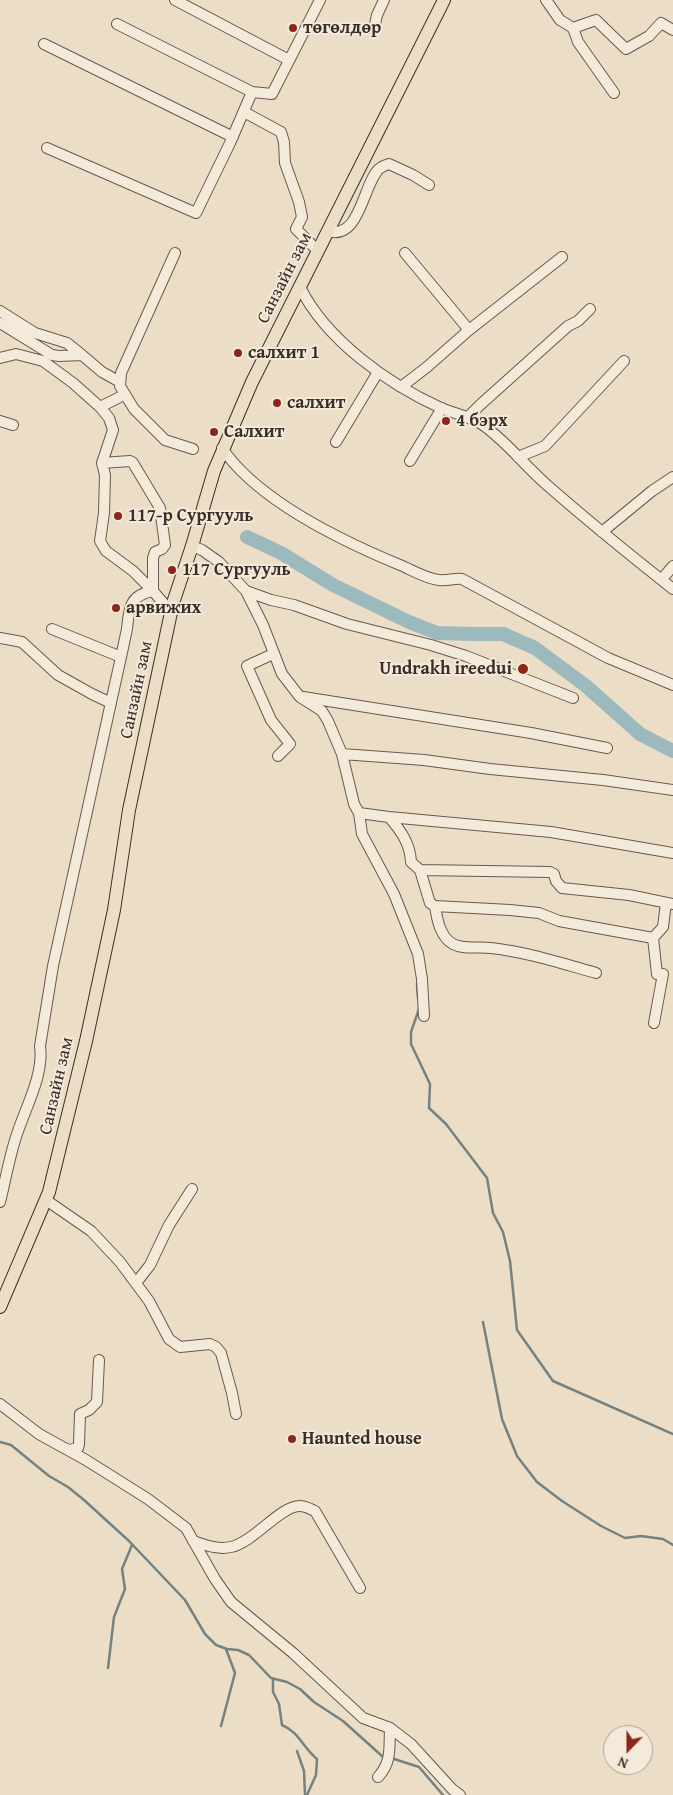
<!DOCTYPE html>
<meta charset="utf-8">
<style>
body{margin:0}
#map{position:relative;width:673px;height:1795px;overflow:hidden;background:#ecdec6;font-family:"Gentium Book Plus",serif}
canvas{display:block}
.north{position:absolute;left:603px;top:1725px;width:50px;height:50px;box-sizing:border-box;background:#f3eada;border:1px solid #a99f93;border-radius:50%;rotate:202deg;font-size:14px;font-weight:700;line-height:20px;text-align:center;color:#3a2e28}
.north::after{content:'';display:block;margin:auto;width:18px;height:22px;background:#8f2418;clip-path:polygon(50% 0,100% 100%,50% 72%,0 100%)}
</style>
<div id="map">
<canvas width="673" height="1795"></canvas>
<div class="north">N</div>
</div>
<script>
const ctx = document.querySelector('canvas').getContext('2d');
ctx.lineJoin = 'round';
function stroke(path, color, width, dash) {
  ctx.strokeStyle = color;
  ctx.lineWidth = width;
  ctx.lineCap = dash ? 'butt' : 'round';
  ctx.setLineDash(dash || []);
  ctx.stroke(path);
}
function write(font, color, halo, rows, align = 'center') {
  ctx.font = font + ' "Gentium Book Plus",serif';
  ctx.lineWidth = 4;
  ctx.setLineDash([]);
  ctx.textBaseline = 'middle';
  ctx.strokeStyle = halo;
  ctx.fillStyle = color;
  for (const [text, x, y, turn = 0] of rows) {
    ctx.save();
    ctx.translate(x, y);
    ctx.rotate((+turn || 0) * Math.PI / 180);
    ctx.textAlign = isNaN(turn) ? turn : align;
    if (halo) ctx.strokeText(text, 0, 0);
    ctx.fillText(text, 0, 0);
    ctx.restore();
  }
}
const stream = new Path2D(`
 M417 984 418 998
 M419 1009 411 1032V1044L430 1084 429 1108 446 1124 487 1178 493 1213 503 1232 510 1261 517 1330 553 1381 673 1434
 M483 1322 502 1419 517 1456 537 1482 562 1501 601 1526 625 1538 641 1536 663 1539 673 1545
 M0 1442 11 1445 49 1476 68 1487 84 1500 129 1541 185 1600 205 1634 216 1645 227 1649 238 1650 249 1655 271 1678 287 1682 300 1689 314 1702 343 1721 382 1756 386 1757
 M108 1668 114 1617 125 1589 122 1569 132 1545
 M273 1679V1692L279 1704 282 1725C299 1732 304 1749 317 1759L316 1775 307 1795
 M221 1726 235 1673 226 1649
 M297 1751 304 1771 305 1795
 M391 1758 419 1767 443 1795`);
const river = new Path2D(`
 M247 537 281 553 333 585 409 622 437 633 473 634H503L535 648 586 686 640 734 673 751`);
const minor = new Path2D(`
 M175 0 289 60
 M546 0 560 20 573 28 596 20 626 49 649 36 661 23 673 30
 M117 24 252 92
 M573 28 578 42 614 93
 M374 29 377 15 384 0
 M44 44 233 137
 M244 112 281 132 284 142 285 163 299 202 302 217 296 229 318 251
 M47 148 196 213 230 143 252 92 272 94 320 0
 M328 231C360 241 363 184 379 169 381 167 386 165 389 164L413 175 429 185
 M175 253 121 373 120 386 134 409 165 440 193 449
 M405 253 469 330
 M300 287C326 340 388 384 441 408 455 414 470 416 483 425 507 442 525 466 547 485 588 521 630 555 673 589
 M0 311 35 333 67 343 82 355
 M0 323 52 355 59 356 82 355 102 372 120 382
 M0 358 16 354 43 361 73 383 100 407 109 418 113 430 102 463 105 475 104 513 100 541 106 551 133 571 153 591 171 612
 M401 387 427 367 469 330 562 257
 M100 407 124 395
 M468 417 480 405 568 326 578 321 590 309
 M0 421 13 425
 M336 442 378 372
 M222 448C258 501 342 541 400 565 412 570 427 579 439 580 447 581 455 578 462 579L608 658 673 685
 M518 457 545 446 624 361
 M410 461 442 408
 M602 532 652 491 673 477
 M192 546 202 550 219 562 246 591 263 625 282 674 300 697 322 711 328 721 342 754 354 804 359 813 389 817 551 832 673 853
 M662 579 673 566
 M246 591 271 600 294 605 347 624 431 645 466 656 573 698
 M52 629 121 657C123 648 125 638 127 629 129 609 129 595 153 591V558L155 552 162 549 165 545 160 508 133 463 130 461 102 463
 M0 638 22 642 58 675 92 694 111 703
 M273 654 247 666 271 720 290 744 278 756
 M303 697 531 733 607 748
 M342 754 424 760 490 769 603 780 673 790
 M359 813 362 834 394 894 418 954 422 979 424 1016
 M389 817C401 831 410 843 411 862L420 870 430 903 435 906C437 919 440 937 453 944 464 950 479 946 491 948 527 952 561 963 596 973
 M420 870 550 872 554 874 556 881 562 888 629 895 673 904
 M435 906 510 910 539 913 559 921 653 938 663 927 666 903
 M653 938 657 974H663L654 1023
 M46 1200 91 1231 120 1262 149 1301 169 1339 180 1347 210 1344 216 1347 221 1353 232 1393 236 1414
 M0 1202C6 1178 10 1153 18 1131 27 1105 44 1073 40 1046L53 966 121 657
 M136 1283 150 1265 169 1225 192 1189
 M0 1404 39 1434 86 1460 148 1499 186 1528 215 1579 231 1602 293 1653 363 1718 390 1728 411 1744 452 1789 460 1795
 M69 1450 78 1448 79 1444 80 1414 89 1410 97 1402 99 1360
 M193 1541C206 1545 217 1550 231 1547 254 1542 280 1506 300 1506 306 1506 310 1509 315 1511L360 1588
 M378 1777C392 1762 389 1748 390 1728`);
const major = new Path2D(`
 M0 1307 49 1192 86 1041 114 910 129 810 173 603 192 546 214 471 252 382 444 0`);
const markers = [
 [293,28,5,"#8f2418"],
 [238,353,5,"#8f2418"],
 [277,403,5,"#8f2418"],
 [446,421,5,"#8f2418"],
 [214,432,5,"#8f2418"],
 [118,516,5,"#8f2418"],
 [172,570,5,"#8f2418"],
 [116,608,5,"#8f2418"],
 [523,669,6,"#8f2418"],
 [292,1439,5,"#8f2418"]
];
const poiNames = [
 ["төгөлдөр",303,28],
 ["салхит 1",248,353],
 ["салхит",287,403],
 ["4 бэрх",456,421],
 ["Салхит",224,432],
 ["117-р Сургууль",128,516],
 ["117 Сургууль",182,570],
 ["арвижих",126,608],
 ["Undrakh ireedui",512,669,"right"],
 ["Haunted house",302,1439]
];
const streetNames = [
 ["Санзайн зам",285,278,-63],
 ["Санзайн зам",137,690,-78],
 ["Санзайн зам",57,1086,-77]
];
stroke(stream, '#758282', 2.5);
stroke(river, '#9cbabe', 14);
stroke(minor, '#665a50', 12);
stroke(major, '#3a2e28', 14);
stroke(minor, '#f3eada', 10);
stroke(major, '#ecdec6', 12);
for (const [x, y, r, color] of markers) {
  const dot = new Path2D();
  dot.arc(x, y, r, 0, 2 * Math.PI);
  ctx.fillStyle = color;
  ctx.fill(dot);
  stroke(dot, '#f3eada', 2);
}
write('bold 18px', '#3a2e28', '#f3eada', poiNames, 'left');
write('18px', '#3a2e28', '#f3eada', streetNames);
</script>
